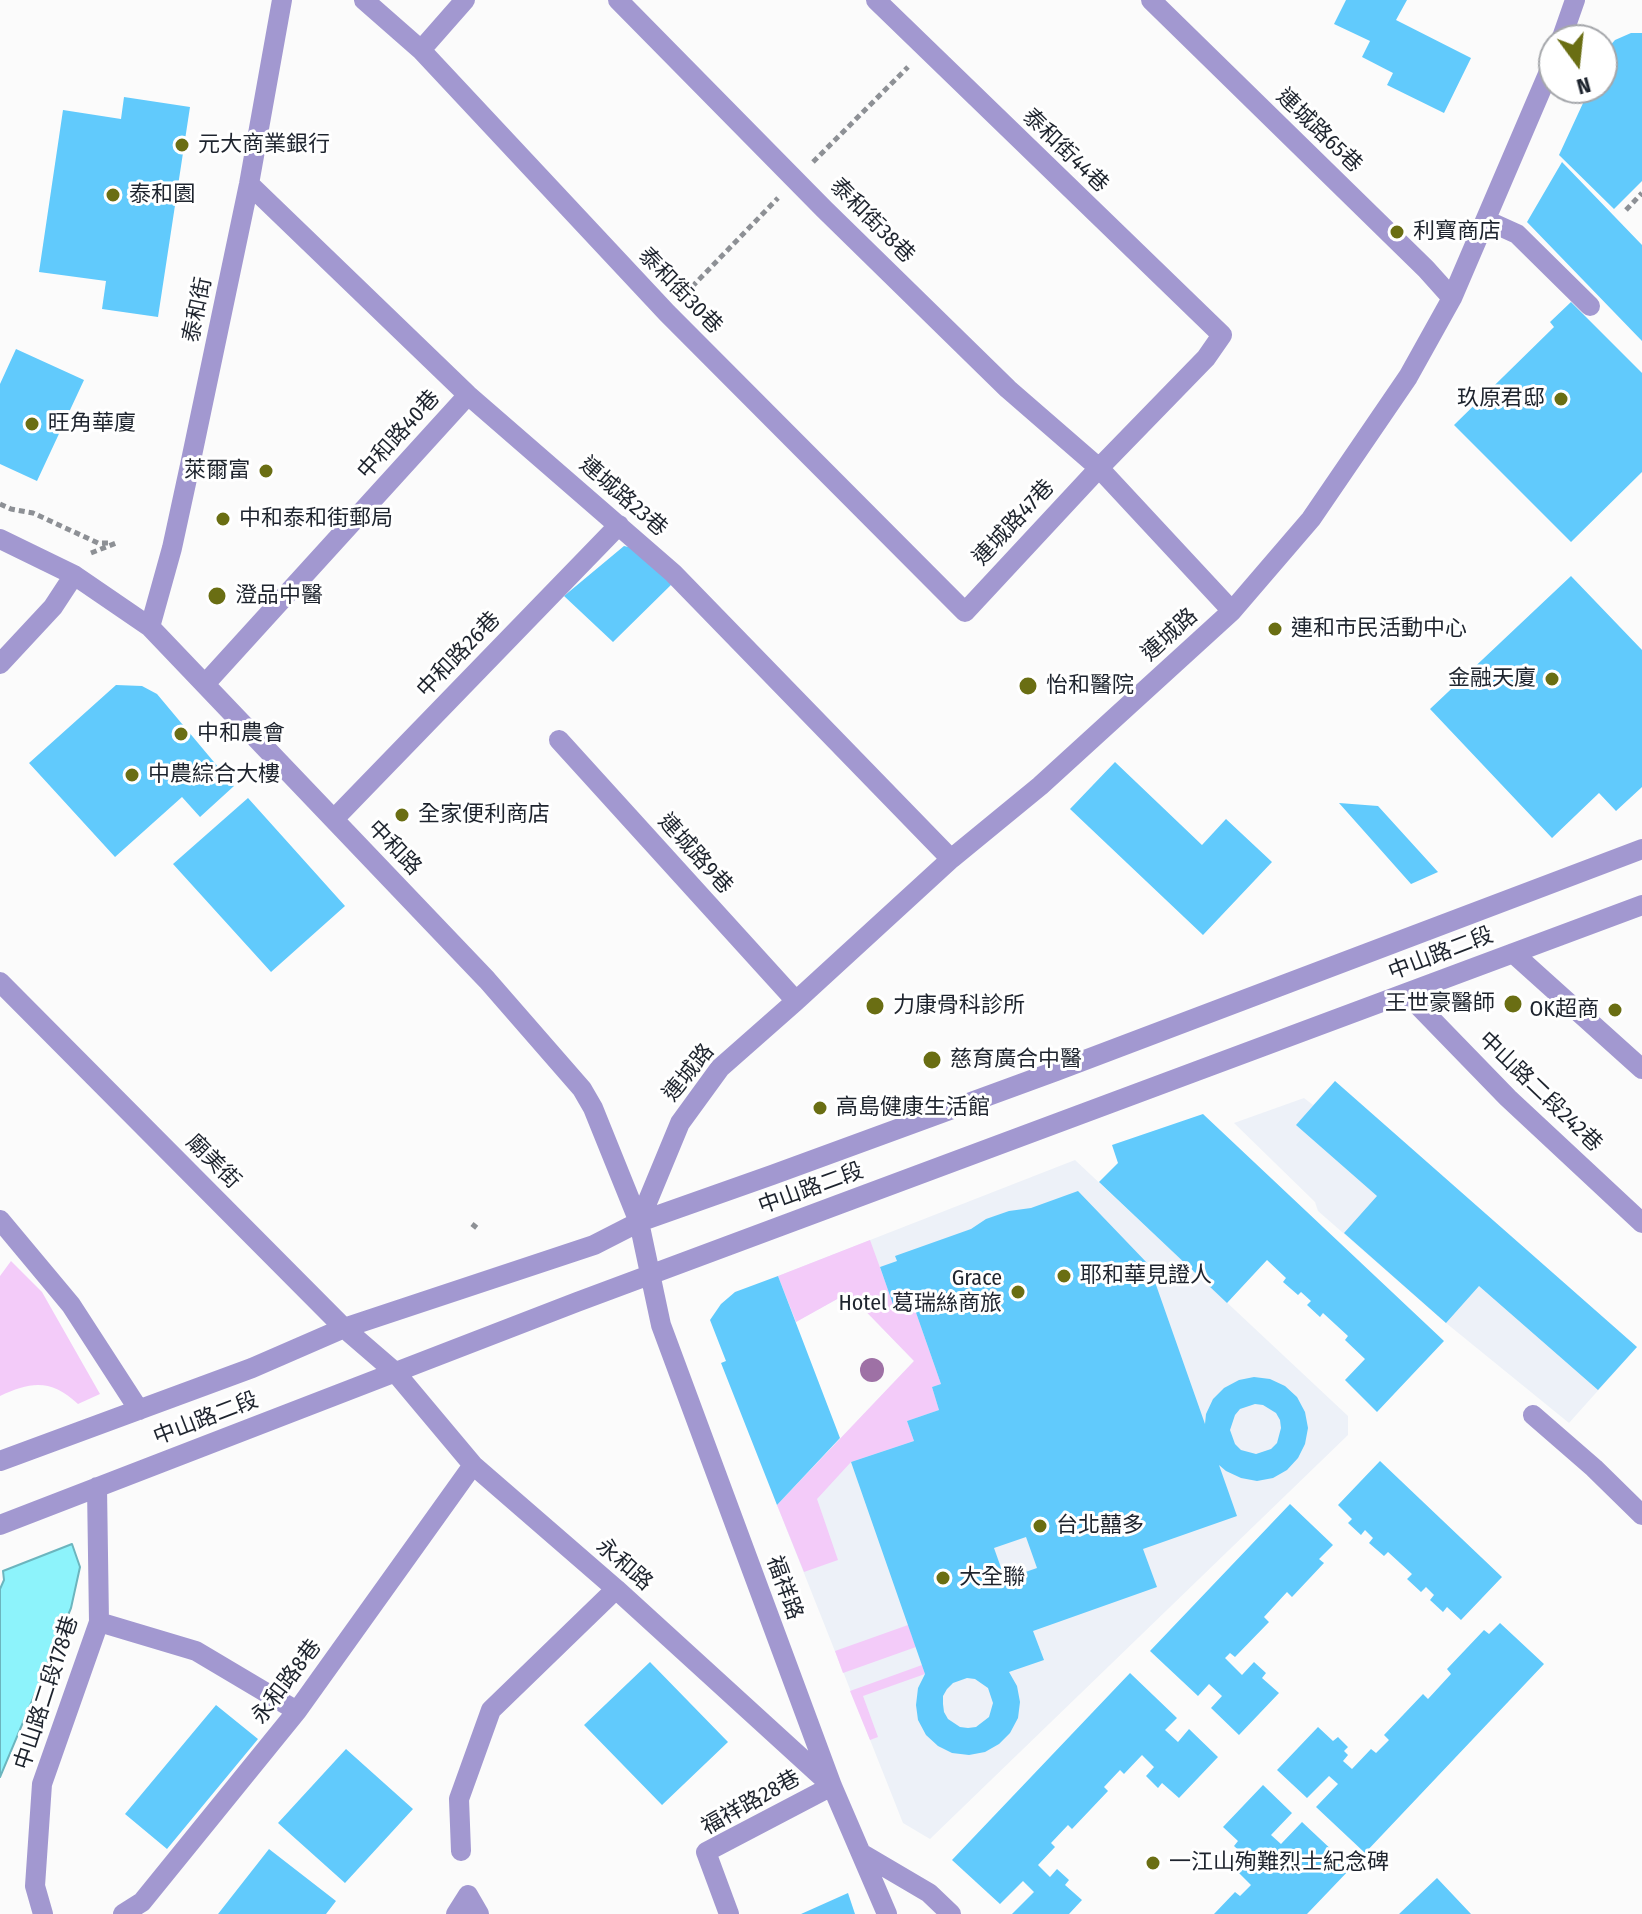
<!DOCTYPE html>
<meta charset="utf-8">
<style>
body{margin:0}
#map{position:relative;width:1642px;height:1914px;overflow:hidden;background:#fbfbfb;font-family:"Fira Sans Condensed",sans-serif}
canvas{display:block}
.north{position:absolute;left:1538px;top:24px;width:80px;height:80px;box-sizing:border-box;background:#fff;border:2px solid #a5a7ab;border-radius:50%;rotate:165deg;font-size:22px;font-weight:700;line-height:32px;text-align:center;color:#1e242e}
.north::after{content:'';display:block;margin:auto;width:28px;height:36px;background:#6a6e13;clip-path:polygon(50% 0,100% 100%,50% 72%,0 100%)}
</style>
<div id="map">
<canvas width="1642" height="1914"></canvas>
<div class="north">N</div>
</div>
<script>
const ctx = document.querySelector('canvas').getContext('2d');
ctx.lineJoin = 'round';
function fillPath(path, color) {
  ctx.fillStyle = color;
  ctx.fill(path, 'evenodd');
}
function stroke(path, color, width, dash) {
  ctx.strokeStyle = color;
  ctx.lineWidth = width;
  ctx.lineCap = dash ? 'butt' : 'round';
  ctx.setLineDash(dash || []);
  ctx.stroke(path);
}
function write(font, color, halo, rows, align = 'center') {
  ctx.font = font + ' "Fira Sans Condensed","Noto Sans TC",sans-serif';
  ctx.lineWidth = 6;
  ctx.setLineDash([]);
  ctx.textBaseline = 'middle';
  ctx.strokeStyle = halo;
  ctx.fillStyle = color;
  for (const [text, x, y, turn = 0] of rows) {
    ctx.save();
    ctx.translate(x, y);
    ctx.rotate((+turn || 0) * Math.PI / 180);
    ctx.textAlign = isNaN(turn) ? turn : align;
    if (halo) ctx.strokeText(text, 0, 0);
    ctx.fillText(text, 0, 0);
    ctx.restore();
  }
}
const built = new Path2D(`
 M1335 1081 1637 1347 1569 1423 1446 1323 1318 1211 1315 1202 1234 1123 1304 1098 1313 1105Z
 M1075 1160 1348 1416V1435L930 1839 903 1823 777 1505 914 1361 848 1293 796 1322 778 1276Z`);
const green = new Path2D(`
 M870 1240 895 1309 913 1304 941 1384 932 1387 939 1410 907 1421 914 1441 851 1462 817 1499 838 1560 804 1572 777 1505 914 1361 848 1293 796 1322 778 1276Z
 M11 1261 42 1292 100 1394 78 1404C52 1379 31 1381 0 1396V1276Z
 M908 1625 916 1647 843 1673 835 1651Z
 M922 1665 925 1674 863 1696 878 1737 870 1740 850 1691Z`);
const water = new Path2D(`
 M72 1544 80 1567 71 1608 0 1777V1589L4 1580 3 1571Z`);
const building = new Path2D(`
 M1346 0H1407L1396 20 1471 58 1444 113 1387 85 1393 73 1362 57 1370 41 1334 24Z
 M1631 33H1642V181L1614 209 1559 155 1590 88H1602V61L1608 48 1615 40Z
 M124 97 190 107 158 317 102 309 106 281 39 272 63 110 121 119Z
 M1562 162 1642 245V341L1527 222Z
 M1571 302 1642 373V472L1571 542 1454 425 1554 327 1550 322Z
 M16 349 84 380 37 481 0 464V384Z
 M624 546 642 550 675 581 613 642 564 596Z
 M1571 576 1642 650V787L1616 811 1599 793 1552 838 1430 709Z
 M116 685 142 686 157 694 234 786 200 817 182 797 115 857 29 763Z
 M1115 762 1202 845 1226 819 1272 862 1203 935 1070 809Z
 M248 798 345 906 271 972 173 864Z
 M1339 803 1378 806 1438 872 1411 884Z
 M1335 1081 1637 1347 1598 1390 1479 1286 1446 1323 1344 1233 1377 1196 1296 1125Z
 M1203 1114 1444 1341 1377 1412 1345 1380 1365 1359 1345 1340 1348 1336 1323 1313 1320 1317 1307 1305 1311 1301 1301 1292 1298 1295 1283 1282 1286 1278 1267 1260 1227 1303 1099 1182 1118 1163 1112 1145Z
 M1078 1191 1149 1265 1205 1424 1206 1414 1213 1399 1224 1388 1239 1380 1254 1377 1270 1379 1285 1386 1297 1397 1305 1412 1308 1428 1305 1444 1298 1458 1287 1470 1273 1478 1257 1481 1241 1478 1226 1471 1219 1465 1237 1516 1143 1549 1157 1587 1033 1631 1044 1660 1009 1672 1017 1686 1020 1702 1018 1718 1010 1733 999 1744 985 1752 969 1755 952 1753 938 1746 926 1735 918 1720 916 1705 918 1688 925 1674 851 1462 914 1441 907 1421 939 1410 932 1387 941 1384 913 1304 895 1310 880 1267 897 1261 895 1256 971 1229 986 1219 1009 1211 1031 1208ZM1255 1404 1263 1405 1276 1413 1280 1420 1281 1428 1277 1443 1271 1449 1256 1454 1241 1450 1235 1444 1230 1430 1235 1415 1240 1409ZM1026 1537 1037 1568 1005 1579 994 1548ZM967 1678 975 1679 988 1688 993 1703 989 1717 976 1727 968 1728 960 1727 948 1719 944 1712 943 1704V1696L947 1689 953 1683Z
 M778 1276 840 1438 777 1505 721 1363 726 1361 710 1320 721 1304 735 1292Z
 M1380 1461 1502 1577 1461 1620 1447 1607 1443 1612 1430 1600 1434 1595 1426 1587 1421 1592 1407 1579 1412 1574 1388 1552 1384 1556 1369 1543 1373 1538 1365 1530 1361 1535 1348 1523 1352 1519 1338 1505Z
 M1290 1504 1333 1545 1319 1559 1324 1563 1292 1597 1287 1592 1264 1617 1269 1622 1235 1657 1230 1653 1225 1658 1242 1675 1254 1662 1266 1673 1262 1678 1279 1693 1239 1735 1211 1708 1222 1696 1209 1684 1198 1696 1150 1651Z
 M1500 1623 1544 1664 1365 1853 1316 1807 1338 1784 1329 1776 1307 1798 1277 1770 1318 1727 1333 1741 1338 1737 1348 1747 1344 1751 1348 1755 1343 1761 1352 1769 1371 1749 1376 1753 1389 1740 1384 1735 1423 1694 1428 1699 1451 1674 1447 1669 1484 1630 1489 1634Z
 M650 1662 728 1742 662 1805 584 1725Z
 M1130 1673 1177 1718 1165 1730 1178 1742 1189 1729 1218 1757 1179 1798 1162 1783 1158 1788 1146 1776 1154 1767 1142 1755 1124 1774 1120 1770 1104 1787 1108 1791 1072 1829 1068 1825 1051 1843 1055 1847 1038 1865 1050 1877 1057 1869 1069 1880 1065 1885 1082 1900 1069 1914H1012L1034 1892 1023 1881 1000 1904 952 1860Z
 M216 1705 258 1739 167 1849 125 1814Z
 M346 1749 413 1809 345 1883 278 1823Z
 M1263 1785 1292 1813 1271 1835 1281 1844 1302 1822 1351 1868 1307 1914H1214L1235 1892 1240 1896 1251 1885 1237 1871 1248 1859 1234 1846 1238 1841 1223 1827Z
 M269 1849 336 1901 326 1914H218Z
 M1437 1878 1471 1914H1399Z
 M848 1893 855 1914H801Z`);
const path = new Path2D(`
 M813 162 908 67
 M1626 210 1642 193
 M685 294 778 198
 M0 504 11 509 33 513 98 543H111
 M91 553 116 543
 M472 1224 477 1228`);
const minor = new Path2D(`
 M364 0 421 50 667 313 965 612 1099 468 1206 358 1222 335 876 0
 M618 0 824 209 1008 389 1099 468 1232 611
 M1151 0 1426 269 1452 298
 M1561 40 1575 0
 M421 50 465 0
 M249 184 468 395 673 573 951 859
 M1486 220 1517 234 1590 306
 M0 539 74 575 150 627 487 980 582 1089 593 1108 639 1222 661 1325 832 1786 887 1914
 M150 627 172 548 190 465 249 184 282 0
 M0 664 53 607 74 575
 M205 684 468 395
 M559 740 796 1001
 M334 819 619 525
 M1513 953 1642 1069
 M0 982 344 1328 395 1372 473 1465 616 1589 832 1786 706 1852 729 1914
 M1406 993 1508 1098 1642 1223
 M0 1220 71 1305 139 1410
 M639 1222 680 1123 720 1068 796 1001 951 859 1040 786 1232 611 1311 519 1408 377 1452 298 1554 60
 M1533 1415 1594 1468 1642 1515
 M0 1461 252 1368 344 1328 594 1245 639 1222 772 1175 1056 1071 1642 849
 M0 1525 577 1302 1642 905
 M99 1622 196 1651 297 1711
 M461 1851 459 1799 491 1710 616 1589
 M861 1853 929 1893 951 1914
 M43 1914 35 1886 42 1784 99 1622 97 1487
 M123 1914 142 1902 297 1711 473 1465
 M456 1914 468 1895 479 1914`);
const trees = [
 [872,1370]
];
const markers = [
 [182,145,8,"#6a6e13"],
 [113,195,8,"#6a6e13"],
 [1397,232,8,"#6a6e13"],
 [1561,399,8,"#6a6e13"],
 [32,424,8,"#6a6e13"],
 [266,471,8,"#6a6e13"],
 [223,519,8,"#6a6e13"],
 [217,596,10,"#6a6e13"],
 [1275,629,8,"#6a6e13"],
 [1552,679,8,"#6a6e13"],
 [1028,686,10,"#6a6e13"],
 [181,734,8,"#6a6e13"],
 [132,775,8,"#6a6e13"],
 [402,815,8,"#6a6e13"],
 [1513,1004,10,"#6a6e13"],
 [875,1006,10,"#6a6e13"],
 [1615,1010,8,"#6a6e13"],
 [932,1060,10,"#6a6e13"],
 [820,1108,8,"#6a6e13"],
 [1064,1276,8,"#6a6e13"],
 [1018,1292,8,"#6a6e13"],
 [1040,1526,8,"#6a6e13"],
 [943,1578,8,"#6a6e13"],
 [1153,1863,8,"#6a6e13"]
];
const streetNames = [
 ["連城路65巷",1319,131,44],
 ["泰和街44巷",1065,151,44],
 ["泰和街38巷",872,221,45],
 ["泰和街30巷",680,291,46],
 ["泰和街",198,310,-78],
 ["中和路40巷",399,435,-48],
 ["連城路23巷",623,497,41],
 ["連城路47巷",1014,523,-47],
 ["連城路",1170,635,-42],
 ["中和路26巷",459,655,-46],
 ["中和路",394,848,46],
 ["連城路9巷",695,854,48],
 ["中山路二段",1441,954,-21],
 ["連城路",689,1073,-51],
 ["中山路二段242巷",1540,1092,44],
 ["廟美街",213,1162,45],
 ["中山路二段",811,1189,-20],
 ["中山路二段",206,1419,-21],
 ["永和路",624,1565,41],
 ["福祥路",784,1588,70],
 ["永和路8巷",287,1682,-53],
 ["中山路二段178巷",47,1693,-72],
 ["福祥路28巷",751,1803,-29]
];
const poiNames = [
 ["元大商業銀行",198,145],
 ["泰和園",129,195],
 ["利寶商店",1413,232],
 ["玖原君邸",1545,399,"right"],
 ["旺角華廈",48,424],
 ["萊爾富",250,471,"right"],
 ["中和泰和街郵局",239,519],
 ["澄品中醫",235,596],
 ["連和市民活動中心",1291,629],
 ["金融天廈",1536,679,"right"],
 ["怡和醫院",1046,686],
 ["中和農會",197,734],
 ["中農綜合大樓",148,775],
 ["全家便利商店",418,815],
 ["王世豪醫師",1495,1004,"right"],
 ["力康骨科診所",893,1006],
 ["OK超商",1599,1010,"right"],
 ["慈育廣合中醫",950,1060],
 ["高島健康生活館",836,1108],
 ["耶和華見證人",1080,1276],
 ["Grace",1002,1279,"right"],
 ["Hotel 葛瑞絲商旅",1002,1304,"right"],
 ["台北囍多",1056,1526],
 ["大全聯",959,1578],
 ["一江山殉難烈士紀念碑",1169,1863]
];
fillPath(built, '#edf1f8');
fillPath(green, '#f3cbf9');
fillPath(water, '#8df3fb');
stroke(water, '#6cb5be', 2);
fillPath(building, '#61cafc');
stroke(path, '#8d9095', 5, [6, 4]);
stroke(minor, '#a298d0', 20);
ctx.fillStyle = '#9e71a5';
for (const [x, y] of trees) {
  ctx.beginPath();
  ctx.arc(x, y, 12, 0, 2 * Math.PI);
  ctx.fill();
}
for (const [x, y, r, color] of markers) {
  const dot = new Path2D();
  dot.arc(x, y, r, 0, 2 * Math.PI);
  ctx.fillStyle = color;
  ctx.fill(dot);
  stroke(dot, '#fff', 3);
}
write('22px', '#1e242e', '#fff', streetNames);
write('22px', '#1e242e', '#fff', poiNames, 'left');
</script>
